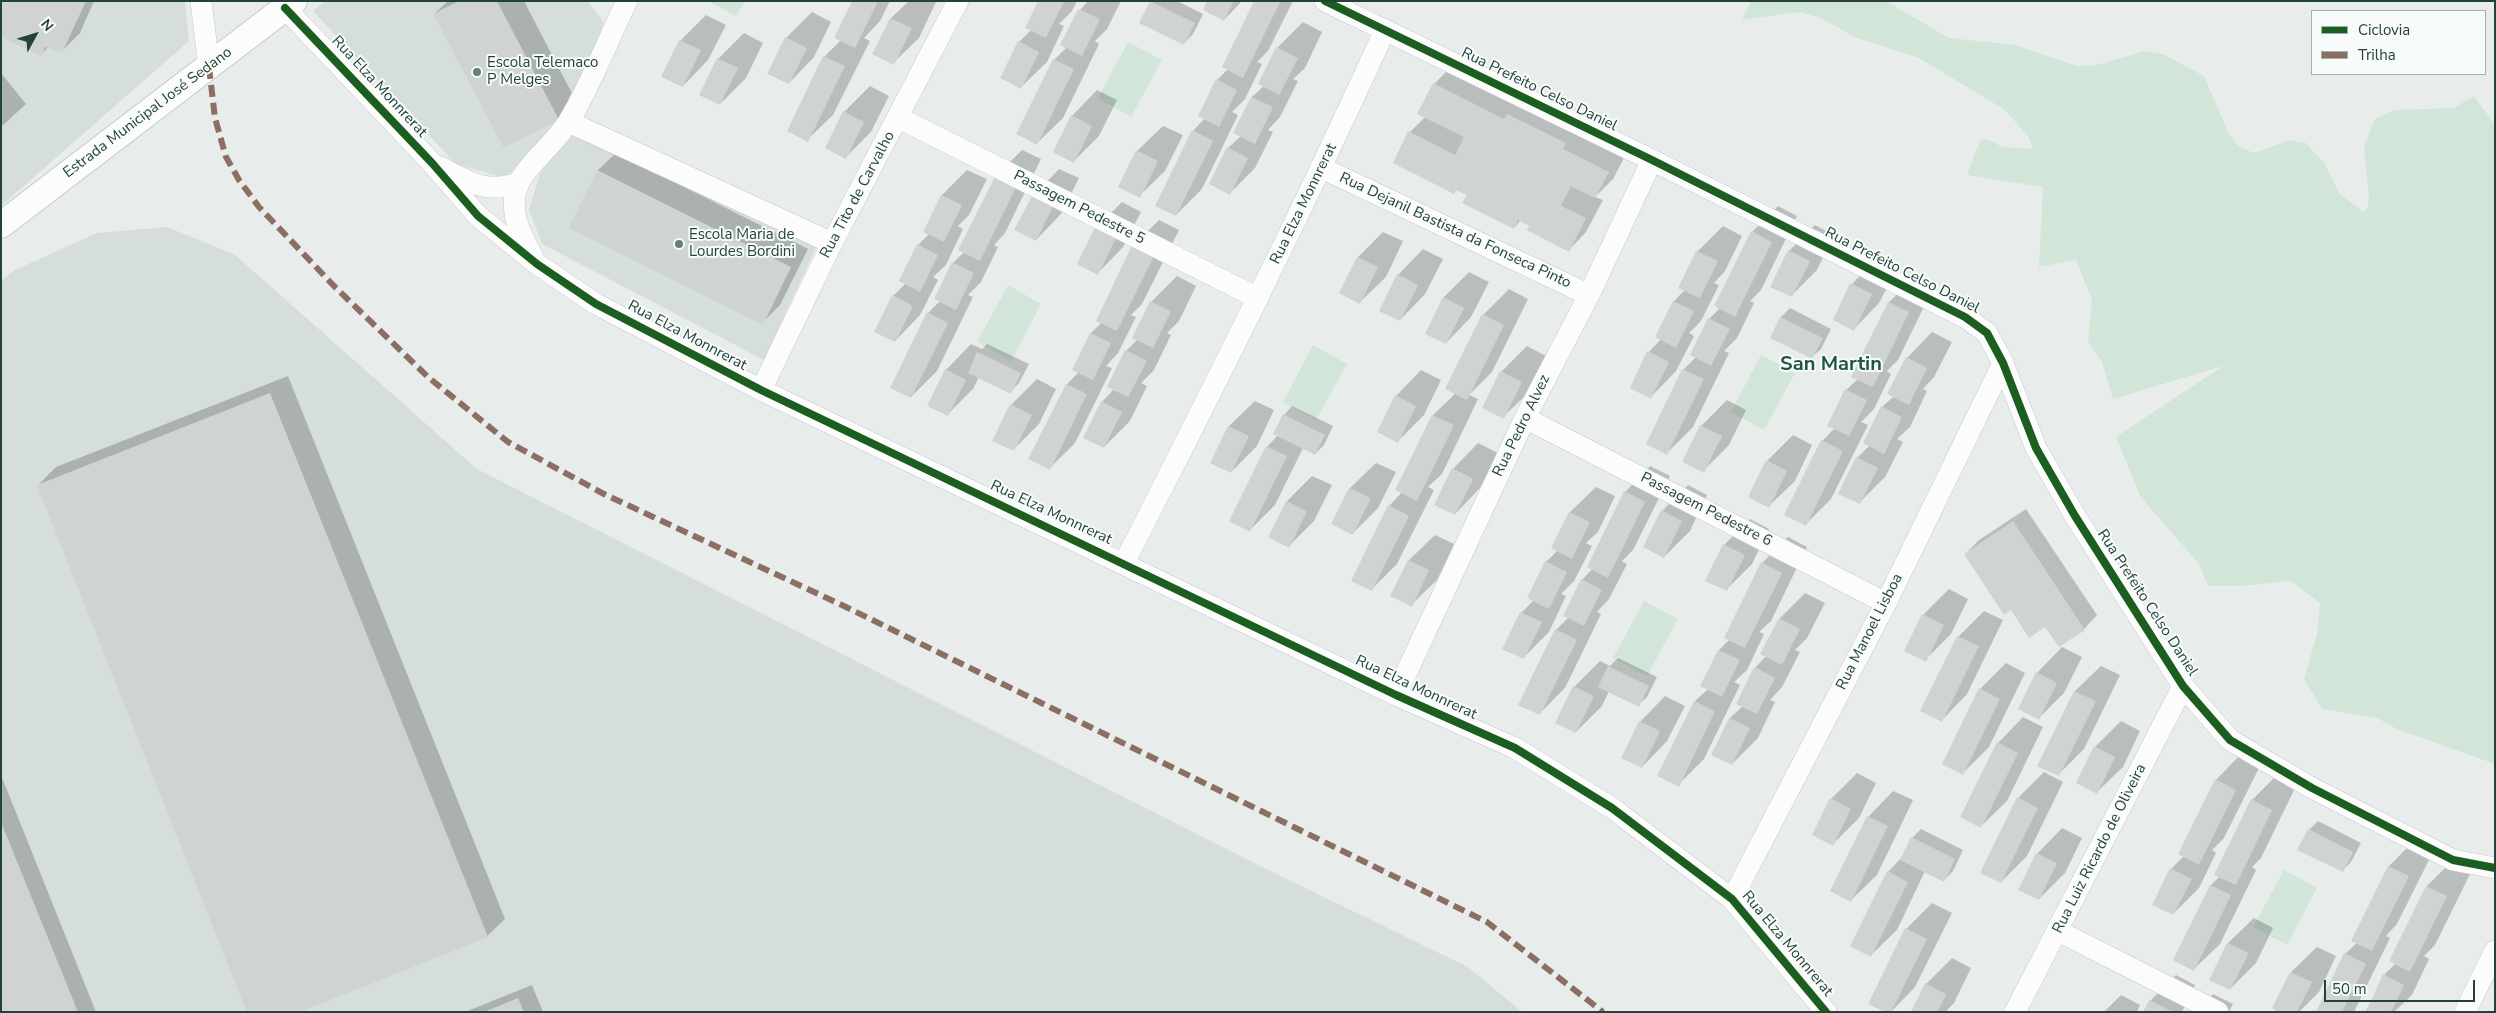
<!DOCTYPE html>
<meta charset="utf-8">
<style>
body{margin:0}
#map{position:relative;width:2496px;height:1013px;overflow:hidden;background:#e8edeb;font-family:"Nunito Sans",sans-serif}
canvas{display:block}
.frame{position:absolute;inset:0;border:2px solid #24423a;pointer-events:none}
.legend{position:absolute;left:2311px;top:10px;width:175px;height:65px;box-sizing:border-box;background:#f7fbf9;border:1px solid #a3b1ad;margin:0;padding:6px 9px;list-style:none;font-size:15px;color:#24423a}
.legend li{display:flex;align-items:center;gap:10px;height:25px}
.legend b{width:25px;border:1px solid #a3b1ad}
.north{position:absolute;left:10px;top:10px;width:50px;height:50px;-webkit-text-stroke:4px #f7fbf9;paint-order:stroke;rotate:51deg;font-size:14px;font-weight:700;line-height:20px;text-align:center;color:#24423a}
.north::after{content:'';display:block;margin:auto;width:18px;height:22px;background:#24423a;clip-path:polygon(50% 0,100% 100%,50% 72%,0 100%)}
.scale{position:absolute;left:2324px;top:980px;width:151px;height:22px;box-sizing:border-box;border:2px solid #24423a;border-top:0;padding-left:6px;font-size:15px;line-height:18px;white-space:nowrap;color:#24423a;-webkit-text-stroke:4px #f7fbf9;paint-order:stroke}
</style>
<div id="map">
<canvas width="2496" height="1013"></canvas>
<div class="frame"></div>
<ul class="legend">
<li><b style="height:6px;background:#1b5e20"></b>Ciclovia</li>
<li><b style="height:6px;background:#8d6e63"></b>Trilha</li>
</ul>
<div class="north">N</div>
<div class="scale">50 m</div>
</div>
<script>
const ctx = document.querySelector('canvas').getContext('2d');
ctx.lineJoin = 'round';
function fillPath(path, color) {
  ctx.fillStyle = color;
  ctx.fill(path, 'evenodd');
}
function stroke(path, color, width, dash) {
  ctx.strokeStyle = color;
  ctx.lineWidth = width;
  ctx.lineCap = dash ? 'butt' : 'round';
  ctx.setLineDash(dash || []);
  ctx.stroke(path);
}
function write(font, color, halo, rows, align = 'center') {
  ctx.font = font + ' "Nunito Sans",sans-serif';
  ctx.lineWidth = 4;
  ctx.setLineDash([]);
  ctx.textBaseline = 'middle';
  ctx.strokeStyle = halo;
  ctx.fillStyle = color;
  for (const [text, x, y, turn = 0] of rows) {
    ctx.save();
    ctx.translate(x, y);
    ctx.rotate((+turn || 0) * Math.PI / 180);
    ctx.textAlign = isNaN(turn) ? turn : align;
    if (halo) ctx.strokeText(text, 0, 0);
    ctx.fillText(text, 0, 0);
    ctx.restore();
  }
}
const built = new Path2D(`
 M1 1H185L189 41 1 206Z
 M325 1H588L604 23 564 122 505 178 456 164 313 11Z
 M575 129 817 245 764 360 542 244 529 210 540 173Z
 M167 227 234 254 477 469 1254 863 1468 967 1522 1012H1V281L15 270 97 233Z`);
const green = new Path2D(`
 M708 1H745L736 16Z
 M1751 1H1886L1949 38 2015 45 2077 66 2097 65 2145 51 2163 54 2204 76 2228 132 2238 146 2254 153 2289 140 2306 143 2325 164 2339 193 2363 212 2367 209 2369 200 2364 146 2375 119 2395 110 2454 108 2474 96 2495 125V764L2397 729 2377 718 2322 709 2304 679 2317 634 2320 603 2291 581 2243 586H2208L2199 564 2140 496 2116 437 2223 366 2113 399 2102 362 2088 341 2092 300 2076 260 2039 267 2043 187 1967 175 1980 140 1988 139 2002 147 2033 149 2028 136 2005 110 1919 58 1854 37 1823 19 1800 12 1742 20Z
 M1128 42 1162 60 1131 117 1098 98Z
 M1008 285 1041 304 1011 361 977 342Z
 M1313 345 1347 364 1316 420 1283 402Z
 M1761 355 1795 373 1764 430 1731 412Z
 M1644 601 1678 619 1647 676 1613 658Z
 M2284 870 2317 888 2287 945 2253 927Z`);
const shadow = new Path2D(`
 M1 1H94L80 33 62 51 49 46 41 54Z
 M448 1H524L576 101 558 119 434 14Z
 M853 1H890L880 21 864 38 870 41 833 115 807 140 788 131 824 57 841 40Z
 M909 1 936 2 919 38 893 63 874 54 891 18Z
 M1040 1H1077L1072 11 1059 24 1064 26 1047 62 1021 87 1019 42 1031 30Z
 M1088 1H1121L1107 29 1095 41 1099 44 1063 118 1037 143 1054 60 1067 47 1062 45 1080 10Z
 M1152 1H1177L1203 14 1193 34 1184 43 1141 22Z
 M1209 1H1242L1224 20Z
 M1255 1H1293L1268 51 1257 62 1262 64 1245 99 1232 112 1238 115 1202 189 1176 215 1193 131 1205 118 1217 80 1228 69Z
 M812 12 831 22 814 57 789 83 786 38Z
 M706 15 726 25 708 60 683 86 663 76 680 41Z
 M1303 22 1322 32 1305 68 1293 79 1298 81 1280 117 1268 130 1273 132 1255 168 1230 193 1228 148 1241 136 1235 133 1252 97 1264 86 1277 48Z
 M744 33 763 43 746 78 720 104 718 59Z
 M1452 66 1626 154 1613 179 1595 197 1603 200 1586 232 1569 250 1531 225 1521 220 1514 228 1468 195 1457 189 1454 193 1410 132 1425 117 1434 84Z
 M1 73 26 104 1 127Z
 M870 86 889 96 871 132 846 157 844 112Z
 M1097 90 1117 100 1099 136 1074 161 1072 116Z
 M1163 126 1183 135 1165 171 1139 196 1137 151Z
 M1022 150 1041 159 1005 233 994 245 998 247 981 282 968 295 973 297 937 371 911 397 928 313 940 301 936 298 953 263 964 252 997 175Z
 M616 153 808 249 780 305 762 323 570 227 598 170Z
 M1059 169 1079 178 1061 214 1036 240 1034 195Z
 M967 170 987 179 969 215 958 226 963 229 946 265 933 277 938 280 920 315 895 341 893 296 906 283 918 245 929 234 942 195Z
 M1122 202 1141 212 1123 247 1098 273 1096 228Z
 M1778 206 1797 216 1761 290 1750 301 1754 303 1737 338 1724 351 1729 353 1693 427 1667 453 1647 443 1684 369 1696 357 1709 319 1720 308 1752 232Z
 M1159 220 1179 230 1142 304 1131 315 1136 317 1118 353 1106 366 1112 368 1075 443 1050 468 1067 384 1079 372 1091 333 1102 322 1133 246Z
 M1815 225 1834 235 1817 270 1791 296 1772 286 1789 251Z
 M1723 226 1742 236 1725 271 1714 283 1719 285 1701 321 1689 333 1694 336 1676 371 1651 397 1649 352 1661 339 1674 301 1685 290 1697 252Z
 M1383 232 1403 241 1386 277 1360 302 1340 293 1358 257Z
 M1423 249 1443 259 1425 294 1400 320 1398 275Z
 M1877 258 1897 268 1879 303 1854 329 1852 284Z
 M1469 272 1489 282 1471 317 1446 343 1444 297Z
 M1177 276 1196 286 1179 321 1167 333 1171 335 1154 370 1141 383 1147 386 1130 421 1104 447 1102 402 1114 389 1126 351 1138 339 1151 302Z
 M1915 277 1934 286 1898 360 1887 371 1891 374 1874 409 1861 422 1868 425 1831 499 1806 524 1822 441 1835 428 1829 425 1846 390 1858 379 1853 376 1889 302Z
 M1509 289 1528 299 1492 372 1469 395 1478 399 1442 474 1428 487 1434 490 1397 564 1372 589 1389 506 1402 492 1397 490 1433 415 1456 393 1483 315Z
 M1790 308 1831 329 1821 349 1812 357 1771 337 1781 317Z
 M1932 332 1952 342 1934 377 1923 389 1927 391 1910 427 1897 439 1903 442 1885 477 1859 503 1857 458 1870 445 1882 407 1894 396 1907 358Z
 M971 344 982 349 987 344 1029 364 1019 383 1010 392 979 377 973 389 947 415 946 370Z
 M1527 346 1546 356 1529 392 1503 417 1501 372Z
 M1421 370 1441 380 1424 415 1398 441 1396 396Z
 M288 376 505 919 487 936 38 485 56 467Z
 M1037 379 1056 389 1039 424 1013 450 1011 405Z
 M1727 400 1746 410 1729 445 1703 471 1701 426Z
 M1255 401 1274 410 1257 446 1231 472 1211 462 1229 426Z
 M1292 406 1333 426 1324 445 1315 454 1303 448 1275 505 1250 530 1267 447 1278 435 1284 415Z
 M1793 435 1812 445 1795 481 1769 506 1767 461Z
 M1478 443 1498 453 1480 488 1455 514 1453 469Z
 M1376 463 1396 472 1378 508 1353 533 1333 524 1350 488Z
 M1650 466 1670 476 1633 550 1622 561 1627 564 1609 599 1597 612 1601 614 1565 688 1539 714 1556 630 1569 617 1582 580 1593 568 1625 492Z
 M1312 476 1332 485 1314 521 1289 546 1269 537 1287 501Z
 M1688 485 1707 495 1690 531 1664 557 1662 511Z
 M1596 487 1615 496 1598 532 1586 543 1592 546 1574 581 1561 594 1566 596 1549 632 1523 658 1521 613 1534 600 1546 562 1558 550 1553 548 1570 512Z
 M2026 509 2097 615 2084 629 2046 625 2011 608 1965 554 1979 540Z
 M1750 519 1769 529 1752 564 1726 590 1724 545Z
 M1435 535 1454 544 1437 580 1411 605 1392 596 1409 560Z
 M1788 537 1807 547 1771 621 1759 632 1764 634 1747 670 1734 682 1740 685 1704 759 1678 785 1659 775 1695 701 1708 689 1702 686 1719 650 1730 639 1762 563Z
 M1949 589 1968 599 1951 634 1925 660 1923 615Z
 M1805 593 1825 603 1807 638 1795 650 1800 652 1782 687 1770 700 1775 702 1758 738 1732 764 1713 754 1730 718 1743 706 1755 668 1766 656 1780 618Z
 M1984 611 2003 620 1967 694 1942 720 1922 710 1958 637Z
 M2062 647 2082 657 2064 693 2039 718 2037 673Z
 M1618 658 1657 677 1647 697 1638 705 1609 691 1602 706 1576 732 1574 687 1600 661 1610 666Z
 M2006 663 2025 673 1989 747 1963 773 1980 689Z
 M2101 666 2120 675 2084 749 2058 775 2039 765 2075 691Z
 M1665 696 1685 706 1667 741 1642 767 1640 722Z
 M2023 717 2043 727 2007 801 1981 826 1998 743Z
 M2121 721 2140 731 2123 767 2097 792 2095 747Z
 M2241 754 2261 764 2224 838 2212 850 2216 853 2199 888 2173 914 2171 869 2184 856 2216 780Z
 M2044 772 2063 782 2027 856 2001 882 2018 798Z
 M1857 773 1876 783 1859 818 1833 844 1831 799Z
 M2278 774 2297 784 2261 858 2252 867 2256 870 2220 944 2194 969 2174 960 2211 885 2220 876 2252 800Z
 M1 775 96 1012H1Z
 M1893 791 1913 800 1877 875 1851 900 1868 817Z
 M2318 821 2361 843 2351 862 2342 871 2309 830Z
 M2062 828 2082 838 2065 873 2039 899 2037 854Z
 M1921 829 1963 850 1953 871 1944 880 1925 871 1897 930 1871 955 1888 872 1903 856 1912 838Z
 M2414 841 2434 850 2397 924 2386 936 2390 938 2354 1012H2317L2345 954 2357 943 2389 866Z
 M2452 861 2472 870 2435 945 2424 956 2429 959 2412 995 2394 1012 2366 1011 2384 975 2396 963 2390 960 2427 886Z
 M1932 903 1952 913 1915 987 1891 1012 1906 929Z
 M2254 918 2273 928 2256 963 2230 989 2211 979 2228 943Z
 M2317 947 2336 956 2319 992 2299 1012H2282L2274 1008 2291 972Z
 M1952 958 1971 968 1954 1003 1945 1012H1912L1926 984Z
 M2176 975 2195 985 2182 1012H2145L2150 1001Z
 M532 985 543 1012H465Z
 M2213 994 2233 1004 2229 1012H2195Z
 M2121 995 2140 1005 2137 1012H2104Z`);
const building = new Path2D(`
 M1 1H86L62 53 45 47 41 56 1 37Z
 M459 1H497L559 120 504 148 433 14Z
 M852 1H878L855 48 834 38Z
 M1038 1H1064L1046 38 1025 28Z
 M1150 1 1195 23 1184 45 1139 23Z
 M1207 1H1234L1224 21 1203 10Z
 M1254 1 1280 2 1243 78 1222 67Z
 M1078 9 1100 19 1082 56 1060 45Z
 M890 18 912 28 894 65 872 54Z
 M785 37 807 48 789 84 767 74Z
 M679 40 701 50 683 87 661 77Z
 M1018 41 1039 52 1021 89 1000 78Z
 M1276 47 1298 58 1279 95 1258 84Z
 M823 56 845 66 808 142 787 131Z
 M717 58 738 68 720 105 699 95Z
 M1053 59 1074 69 1037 145 1016 134Z
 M1216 79 1237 90 1219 127 1198 116Z
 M1433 83 1504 119 1507 114 1566 143 1563 149 1609 172 1595 198 1571 186 1561 206 1586 218 1569 252 1527 230 1529 226 1518 220 1514 229 1462 203 1467 195 1456 190 1454 194 1393 163 1408 131 1455 155 1464 137 1417 114Z
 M1251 97 1273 107 1255 144 1233 133Z
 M843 111 864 122 846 159 825 148Z
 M1071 115 1092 126 1074 163 1053 152Z
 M1192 130 1213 141 1176 216 1155 206Z
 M1227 147 1248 158 1230 195 1209 184Z
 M1136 150 1158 161 1140 198 1118 187Z
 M597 170 791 267 763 325 569 228Z
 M996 175 1017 185 980 261 958 250Z
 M1033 194 1054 204 1036 241 1014 230Z
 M941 195 962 205 944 242 923 232Z
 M1095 227 1116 238 1098 275 1077 264Z
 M1751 231 1772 242 1735 317 1714 306Z
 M917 244 938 255 920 292 899 281Z
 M1132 245 1154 256 1117 331 1096 321Z
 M1788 250 1810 261 1792 297 1770 287Z
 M1696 251 1718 261 1700 298 1678 288Z
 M1357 257 1378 267 1360 304 1339 293Z
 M952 262 974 273 956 310 934 299Z
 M1397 274 1418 285 1400 321 1379 311Z
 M1850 283 1872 294 1854 331 1833 320Z
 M892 295 913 306 895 342 874 332Z
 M1443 297 1464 308 1446 344 1425 334Z
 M1150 301 1171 311 1153 348 1132 338Z
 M1673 301 1694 311 1676 348 1655 337Z
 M1888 302 1909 312 1873 387 1851 377Z
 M927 312 948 323 911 398 890 388Z
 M1482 314 1504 325 1467 400 1445 389Z
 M1780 317 1823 338 1812 359 1770 338Z
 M1708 318 1730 329 1711 366 1690 355Z
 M1090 333 1111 343 1093 380 1072 370Z
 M1125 350 1147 361 1128 397 1107 387Z
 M1647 351 1669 362 1651 399 1630 388Z
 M977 352 1021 373 1011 394 968 373Z
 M1906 357 1927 368 1909 405 1887 394Z
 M945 369 966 380 948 416 927 406Z
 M1682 369 1704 379 1667 455 1646 444Z
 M1500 371 1522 382 1504 419 1482 408Z
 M1066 384 1087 394 1050 470 1028 459Z
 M1845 389 1867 400 1849 436 1827 426Z
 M270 393 488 937 300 1012H247L37 485Z
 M1395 395 1416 406 1398 443 1377 432Z
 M1101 401 1122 412 1104 448 1083 438Z
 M1010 404 1032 415 1014 451 992 441Z
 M1881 406 1902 417 1884 454 1863 443Z
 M1283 414 1325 435 1315 455 1273 434Z
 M1432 415 1454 425 1417 501 1395 490Z
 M1700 425 1722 436 1704 473 1682 462Z
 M1228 426 1249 436 1231 473 1210 463Z
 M1821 440 1843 451 1806 526 1784 515Z
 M1266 446 1287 456 1250 532 1229 521Z
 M1856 457 1878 468 1860 504 1838 494Z
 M1766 460 1787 471 1769 508 1748 497Z
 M1452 468 1473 479 1455 515 1434 505Z
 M1349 488 1371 498 1353 535 1331 524Z
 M1624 491 1645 502 1608 578 1587 567Z
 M1286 501 1307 511 1289 548 1268 537Z
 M1388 505 1409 516 1372 591 1351 581Z
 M1661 510 1682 521 1664 558 1643 547Z
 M1569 512 1590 522 1572 559 1551 548Z
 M2013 521 2085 630 2059 647 2045 627 2029 638 2011 610 2004 615 1964 554Z
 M1723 544 1745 555 1727 591 1705 581Z
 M1408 560 1429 570 1412 607 1390 596Z
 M1545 561 1567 572 1549 609 1527 598Z
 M1761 562 1782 573 1745 648 1724 638Z
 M1581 579 1602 590 1584 626 1563 616Z
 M1520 612 1542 622 1524 659 1502 649Z
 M1922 614 1944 625 1926 662 1904 651Z
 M1779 618 1800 629 1782 665 1760 654Z
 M1555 629 1577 640 1540 715 1518 705Z
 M1957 636 1979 646 1942 722 1920 711Z
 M1718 650 1740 660 1722 697 1700 686Z
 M1608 666 1649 686 1639 707 1598 687Z
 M1754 667 1775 678 1757 714 1736 704Z
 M2036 672 2057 683 2039 720 2018 709Z
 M1573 686 1594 696 1576 733 1555 723Z
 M1979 688 2000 699 1963 775 1942 764Z
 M2074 691 2096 701 2059 776 2037 766Z
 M1694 701 1715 711 1679 787 1657 776Z
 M1729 718 1750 728 1732 765 1711 755Z
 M1639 721 1660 731 1642 768 1621 758Z
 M1997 742 2018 753 1981 828 1960 817Z
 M2094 746 2115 757 2097 794 2076 783Z
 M2215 779 2236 790 2199 865 2178 854Z
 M2017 797 2038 808 2001 883 1980 873Z
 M1830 798 1851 809 1833 846 1812 835Z
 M2251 799 2272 810 2236 885 2214 875Z
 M1867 816 1888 826 1851 902 1830 891Z
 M1 822 78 1012H1Z
 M2308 829 2353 852 2343 872 2297 850Z
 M1911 837 1955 859 1944 882 1900 860Z
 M2036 853 2057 863 2039 900 2018 890Z
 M2388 866 2409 876 2372 951 2351 941Z
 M2170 868 2192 879 2173 915 2152 905Z
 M1887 871 1908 882 1871 957 1850 946Z
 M2210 885 2231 895 2194 971 2173 960Z
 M2426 886 2447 896 2410 972 2389 961Z
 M1905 928 1927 939 1891 1012H1885L1868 1004Z
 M2227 943 2249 953 2230 990 2209 980Z
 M2344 953 2366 964 2342 1012H2316Z
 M2290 972 2312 982 2297 1012H2279L2272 1008Z
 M2383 974 2404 985 2391 1012H2366Z
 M1925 983 1946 994 1938 1012H1911Z
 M518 998 524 1012H484Z
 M2149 1000 2173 1012H2143Z`);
const minor = new Path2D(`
 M201 1 209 67
 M1325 1 1652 160 1965 317 1987 333 2003 363 2036 448 2075 516 2183 686 2230 740 2312 788 2453 860 2495 868
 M285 8 432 163 478 216 537 264 596 304 761 390 1396 695 1515 748 1612 808 1732 899 1826 1012
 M899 118 1258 298
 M569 122 832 243
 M440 167C469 182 485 194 519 183
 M1322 168 1589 295
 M532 255C520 234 507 208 519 183 528 164 557 141 569 121 591 84 608 40 627 1
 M761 390 832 243 958 1
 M1525 418 1886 603
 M1124 563C1214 387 1303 210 1385 30
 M1396 695 1525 418 1589 295 1652 160
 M1732 899 1886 603 2003 363
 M2058 931 2218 1012
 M2015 1012 2183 686
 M2465 1012 2495 951`);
const tertiary = new Path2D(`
 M1 225 294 1`);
const quiet = new Path2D(`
 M209 67 215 118 226 157 239 180 259 207 335 287 428 377 508 442 604 494 844 606 1487 922 1603 1012`);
const cycleway = new Path2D(`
 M1325 1 1652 160 1965 317 1987 333 2003 363 2036 448 2075 516 2183 686 2230 740 2312 788 2453 860 2495 868
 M285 8 432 163 478 216 537 264 596 304 761 390 1396 695 1515 748 1612 808 1732 899 1826 1012`);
const markers = [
 [477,72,5,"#697e78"],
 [679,244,5,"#697e78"]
];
const poiNames = [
 ["Escola Telemaco",487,63],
 ["P Melges",487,80],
 ["Escola Maria de",689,235],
 ["Lourdes Bordini",689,252]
];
const streetNames = [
 ["Rua Elza Monnrerat",379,87,47],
 ["Rua Prefeito Celso Daniel",1539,90,26],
 ["Estrada Municipal José Sedano",148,113,-37],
 ["Rua Tito de Carvalho",858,195,-62],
 ["Rua Elza Monnrerat",1304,204,-64],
 ["Passagem Pedestre 5",1079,208,27],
 ["Rua Dejanil Bastista da Fonseca Pinto",1455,231,25],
 ["Rua Prefeito Celso Daniel",1902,271,27],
 ["Rua Elza Monnrerat",687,336,28],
 ["Rua Pedro Alvez",1522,426,-64],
 ["Passagem Pedestre 6",1706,510,27],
 ["Rua Elza Monnrerat",1051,513,25],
 ["Rua Prefeito Celso Daniel",2147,603,57],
 ["Rua Manoel Lisboa",1870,632,-63],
 ["Rua Elza Monnrerat",1416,688,25],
 ["Rua Luiz Ricardo de Oliveira",2100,849,-63],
 ["Rua Elza Monnrerat",1787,944,50]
];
const districtNames = [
 ["San Martin",1831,365]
];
fillPath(built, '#d6dedb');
fillPath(green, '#d1e6d8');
fillPath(shadow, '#0003');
fillPath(building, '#cfd4d2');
stroke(minor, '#c5cac8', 22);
stroke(tertiary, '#c5cac8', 28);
stroke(minor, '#fcfcfc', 21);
stroke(tertiary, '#fcfcfc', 26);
stroke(quiet, '#8d6e63', 6, [12, 6]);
stroke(cycleway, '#1b5e20', 8);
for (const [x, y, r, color] of markers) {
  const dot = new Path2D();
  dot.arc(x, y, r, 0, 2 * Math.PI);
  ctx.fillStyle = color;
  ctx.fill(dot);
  stroke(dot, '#f7fbf9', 2);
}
write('15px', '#24423a', '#f7fbf9', poiNames, 'left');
write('15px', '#24423a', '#f7fbf9', streetNames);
write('bold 20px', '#1f5548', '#f7fbf9', districtNames);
</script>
